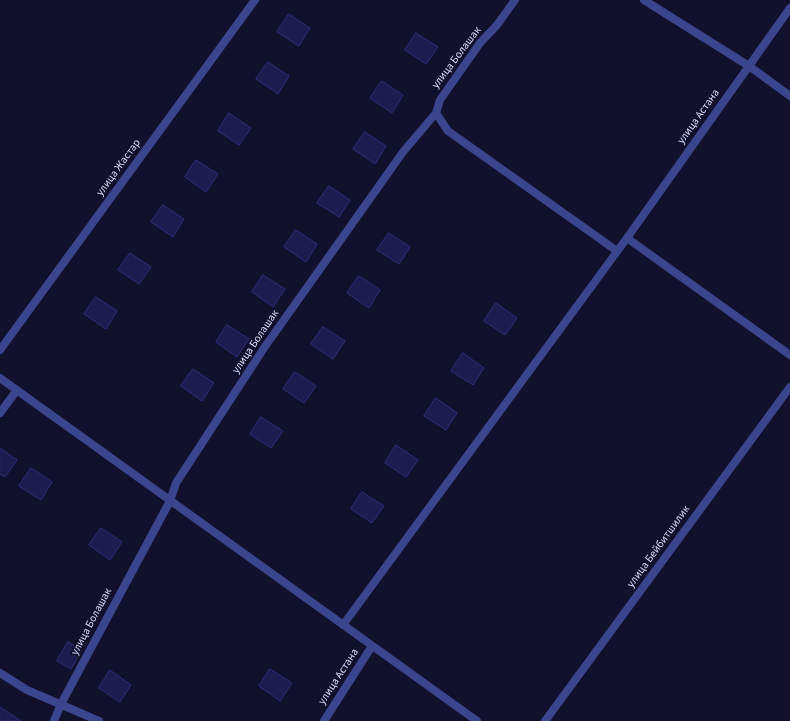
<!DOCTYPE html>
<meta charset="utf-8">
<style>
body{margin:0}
canvas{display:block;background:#11112d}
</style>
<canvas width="790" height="721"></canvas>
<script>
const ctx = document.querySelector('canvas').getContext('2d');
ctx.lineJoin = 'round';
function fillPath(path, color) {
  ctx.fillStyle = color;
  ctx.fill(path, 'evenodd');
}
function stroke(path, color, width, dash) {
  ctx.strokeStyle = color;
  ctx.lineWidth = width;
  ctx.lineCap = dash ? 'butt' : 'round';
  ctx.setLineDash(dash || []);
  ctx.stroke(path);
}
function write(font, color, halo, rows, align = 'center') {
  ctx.font = font + ' "Source Sans 3",sans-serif';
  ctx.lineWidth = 4;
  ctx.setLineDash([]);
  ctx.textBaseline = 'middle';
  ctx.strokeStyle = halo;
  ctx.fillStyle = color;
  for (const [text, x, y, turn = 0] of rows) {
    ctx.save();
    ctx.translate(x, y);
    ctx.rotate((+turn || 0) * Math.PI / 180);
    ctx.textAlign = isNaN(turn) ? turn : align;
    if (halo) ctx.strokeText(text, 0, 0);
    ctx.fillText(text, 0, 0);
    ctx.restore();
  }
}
const building = new Path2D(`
 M289 14 310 28 299 46 277 32Z
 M416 33 438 47 426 64 405 50Z
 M268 62 289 76 278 94 256 79Z
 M382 81 403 95 392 113 370 98Z
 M229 113 251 128 239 145 218 131Z
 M365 132 386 146 375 164 353 149Z
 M196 160 218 174 206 192 185 177Z
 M329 186 350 200 339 217 317 203Z
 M163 205 184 219 173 237 151 222Z
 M296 230 317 244 306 262 284 247Z
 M389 233 410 247 399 264 377 250Z
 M130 253 151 267 139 284 118 270Z
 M263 275 285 289 273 307 252 292Z
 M359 276 380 290 369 308 347 293Z
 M96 297 117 311 106 329 84 314Z
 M496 303 517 318 505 335 484 321Z
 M227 325 249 339 237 357 216 342Z
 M323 327 345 341 333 359 311 344Z
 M463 353 484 368 473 385 451 371Z
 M193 369 214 383 202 401 181 386Z
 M295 372 316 386 304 403 283 389Z
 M436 398 457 413 446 430 424 416Z
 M261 417 283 431 271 448 250 434Z
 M396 445 418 460 406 477 385 463Z
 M0 448 17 460 5 477 0 474Z
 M31 468 52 482 41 500 19 486Z
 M362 492 384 506 372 523 351 509Z
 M101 528 122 542 110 560 89 545Z
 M68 642 82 650 71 669 57 661Z
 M270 669 292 683 280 701 259 686Z
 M110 670 131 685 120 702 99 688Z
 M0 707 21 721H0Z`);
const street = new Path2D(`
 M644 0 749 66 790 96
 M436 113 448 131 617 251
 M627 238 790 8
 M0 350 255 0
 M0 378 477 721
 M0 413 17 390
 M343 625 627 238 790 355
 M0 673 27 690 99 721
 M54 721 61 704 170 501 176 483 264 348 403 152 436 113 440 100 480 43 497 25 515 0
 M324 721 372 646
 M545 721 790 387`);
const streetNames = [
 ["улица Болашак",457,58,-53],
 ["улица Астана",699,117,-55],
 ["улица Жастар",119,168,-54],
 ["улица Болашак",256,342,-56],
 ["улица Бейбитшилик",659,547,-54],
 ["улица Болашак",92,622,-62],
 ["улица Астана",339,677,-57]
];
fillPath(building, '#1e1c4f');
stroke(building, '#2f2d7c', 1);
stroke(street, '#3a458e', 8);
write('11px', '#dddfff', '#11112d', streetNames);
</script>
